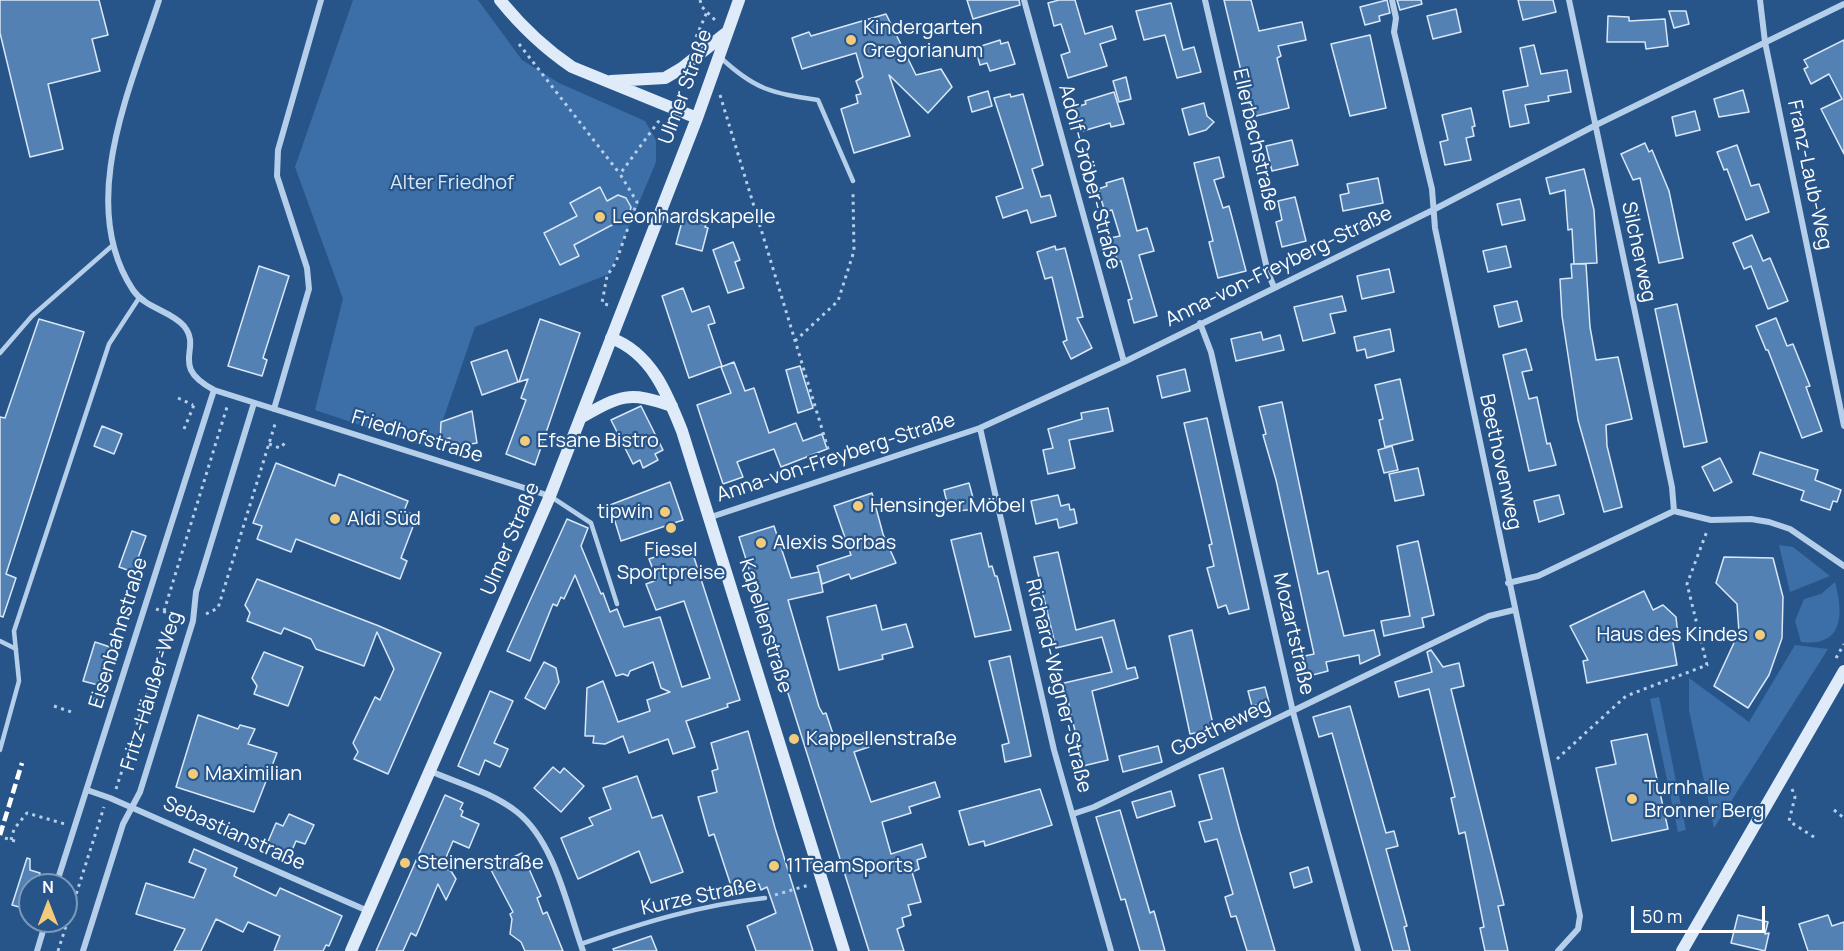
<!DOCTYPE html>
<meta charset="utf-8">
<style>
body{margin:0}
#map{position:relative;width:1844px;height:951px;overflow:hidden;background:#27558a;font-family:Manrope,sans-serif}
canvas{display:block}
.north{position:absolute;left:18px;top:873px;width:60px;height:60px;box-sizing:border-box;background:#27558a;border:2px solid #7d99b9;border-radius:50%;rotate:0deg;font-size:16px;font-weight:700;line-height:24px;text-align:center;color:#fff}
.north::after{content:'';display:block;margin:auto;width:21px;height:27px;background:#f2cc7a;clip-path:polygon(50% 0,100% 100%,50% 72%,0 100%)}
.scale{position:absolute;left:1631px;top:906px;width:134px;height:27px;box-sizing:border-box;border:3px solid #fff;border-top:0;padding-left:8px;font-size:18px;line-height:21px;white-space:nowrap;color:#fff;-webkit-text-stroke:4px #27558a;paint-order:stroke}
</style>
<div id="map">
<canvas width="1844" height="951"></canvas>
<div class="north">N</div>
<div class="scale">50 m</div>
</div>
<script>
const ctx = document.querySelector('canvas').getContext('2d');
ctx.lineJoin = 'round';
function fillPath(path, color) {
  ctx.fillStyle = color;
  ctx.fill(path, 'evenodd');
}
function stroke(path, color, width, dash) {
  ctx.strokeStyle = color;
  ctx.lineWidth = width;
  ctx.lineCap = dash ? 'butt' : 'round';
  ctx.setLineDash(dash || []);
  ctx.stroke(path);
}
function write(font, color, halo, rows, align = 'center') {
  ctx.font = font + ' Manrope,sans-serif';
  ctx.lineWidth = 4.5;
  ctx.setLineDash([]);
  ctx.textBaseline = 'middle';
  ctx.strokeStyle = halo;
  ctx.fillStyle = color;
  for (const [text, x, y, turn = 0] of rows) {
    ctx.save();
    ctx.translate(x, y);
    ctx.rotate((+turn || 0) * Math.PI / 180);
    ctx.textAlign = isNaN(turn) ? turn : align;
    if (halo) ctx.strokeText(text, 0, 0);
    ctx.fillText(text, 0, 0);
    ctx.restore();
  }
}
const green = new Path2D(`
 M353 0H478L522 60 559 83 645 121 656 140V162L609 274 475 327 433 449 315 410 343 299 295 167Z
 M1779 545 1793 547 1830 576 1790 592Z
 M1835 582C1844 615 1843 647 1801 642L1795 621 1804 599 1821 594Z
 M1795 645 1828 649 1714 828 1689 710V678L1749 722Z
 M1659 697 1686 830 1678 832 1650 699Z`);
const building = new Path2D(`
 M0 0H99L108 35 92 39 100 71 48 84 63 149 30 157 0 33Z
 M967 0H1019L1020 5 973 19Z
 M1059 0H1075L1085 34 1112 26 1116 39 1100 44 1107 66 1068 78 1061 55 1070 52 1061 24 1054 26 1048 3Z
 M1224 0H1251L1259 31 1302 22 1306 40 1278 46 1281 56 1277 58 1289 108 1252 117Z
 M1387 0 1390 13 1379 16 1380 21 1365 25 1360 7Z
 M1397 0H1421L1422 4 1400 10Z
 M1518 0H1553L1556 12 1523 20Z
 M1171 3 1183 50 1194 47 1201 72 1177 78 1165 35 1144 40 1136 11Z
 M1456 9 1461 32 1433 39 1427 16Z
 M1669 11H1686L1689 24 1674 28Z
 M886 14 916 75 941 69 952 87 928 113 889 75 910 136 854 153 841 109 858 103 856 95 861 94 856 81 863 77 856 53 802 69 792 38 809 32 811 36Z
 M1608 16 1629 17V21L1665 19 1668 46 1646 49 1645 42H1607Z
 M1370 35 1386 108 1350 116 1331 44Z
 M1000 40 1001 44 1008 42 1015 64 990 71 987 63 980 65 975 48Z
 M1844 40V154L1821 109 1842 99 1829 74 1811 84 1804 69 1808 67 1804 60Z
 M1534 45 1541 74 1567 70 1571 92 1548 96 1549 101 1525 105 1529 123 1510 127 1503 91 1528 86 1520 48Z
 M1126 77 1131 99 1119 102 1113 81Z
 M1743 90 1749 112 1719 117 1714 99Z
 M988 91 992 106 972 112 968 97Z
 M1114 92 1124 124 1111 127 1110 123 1083 131 1076 107 1086 104 1085 101Z
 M1010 94 1011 97 1023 94 1043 165 1032 169 1041 197 1050 195 1056 216 1031 223 1027 210 1003 218 996 197 1023 188 994 98Z
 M1204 103 1207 116 1214 122 1206 130 1189 135 1182 109Z
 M1471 108 1475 126 1472 127 1474 136 1466 138 1471 160 1445 165 1440 142 1448 140 1442 115Z
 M1695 111 1700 130 1676 136 1672 117Z
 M1292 140 1298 165 1272 171 1266 146Z
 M1645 143 1649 152 1652 150 1669 191 1683 258 1659 263 1640 178 1633 180 1621 154Z
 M1737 145 1751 186 1759 184 1769 212 1746 220 1727 169 1724 170 1717 152Z
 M1219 157 1224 177 1214 180 1223 208 1229 206 1246 271 1218 278 1209 242 1213 241 1194 163Z
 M1584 169 1594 210 1597 263 1574 264 1572 229 1568 230 1565 190 1550 194 1546 178Z
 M1123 178 1137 231 1147 228 1154 251 1139 255 1157 316 1134 323 1128 300 1132 299 1121 261 1118 262 1110 238 1120 236 1112 210 1105 212 1098 189 1107 186 1106 183Z
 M1378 178 1383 203 1343 211 1340 195 1349 193 1347 184Z
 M600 187 607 201 618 195 626 198 631 207 629 216 574 245 579 256 560 265 544 233 577 216 570 203Z
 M1295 197 1306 241 1282 247 1276 222 1282 220 1278 201Z
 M1520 199 1525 220 1502 225 1497 204Z
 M684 214 707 221 705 227 708 228 702 251 676 244Z
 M1752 235 1763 261 1770 258 1788 301 1768 309 1751 266 1744 269 1733 243Z
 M733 242 740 260 735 262 744 288 728 293 713 250Z
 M1055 246 1056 250 1065 248 1083 317 1077 318 1092 348 1071 359 1063 342 1067 340 1052 277 1045 279 1037 252Z
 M1506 246 1511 267 1488 272 1483 251Z
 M1571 264H1586L1590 327 1596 360 1618 357 1632 419 1606 425 1607 446 1622 507 1604 512 1578 420 1562 316 1560 279 1572 278Z
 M259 266 289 276 263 358 267 360 262 376 228 366Z
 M1389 269 1394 292 1362 299 1357 276Z
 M683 288 692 312 709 306 715 323 708 325 722 366 689 378 662 296Z
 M1342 296 1346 311 1330 314 1335 333 1303 341 1294 307Z
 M1517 301 1522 321 1499 327 1494 306Z
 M1677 304 1707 442 1684 447 1655 309Z
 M1776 318 1787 346 1793 344 1799 359 1810 386 1806 387 1822 431 1802 438 1768 350H1766L1756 326Z
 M39 319 84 332 6 574 16 578 3 617 0 616V417L5 418Z
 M540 319 580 333 535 465 506 454 526 400 521 398 528 379 519 382Z
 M1390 329 1394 351 1367 358 1365 349 1357 351 1354 337Z
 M1261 332 1263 340 1280 335 1284 350 1236 361 1231 339Z
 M1526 349 1532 370 1522 372 1529 399 1537 397 1547 444 1550 443 1556 465 1529 471 1503 355Z
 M507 350 518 382 482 395 471 362Z
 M734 362 745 391 754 388 769 433 796 423 803 441 822 434 827 449 781 467 774 449 742 460 737 462 743 477 723 484 697 405 731 393 721 367Z
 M800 366 813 408 798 413 786 370Z
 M1185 369 1190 391 1162 398 1157 376Z
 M1400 379 1413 440 1385 447 1379 420 1383 419 1375 385Z
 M1282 402 1318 574 1328 571 1344 636 1374 630 1380 655 1360 664 1359 655 1326 662 1328 671 1305 677 1300 657 1314 654 1276 480 1263 435 1266 434 1259 407Z
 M641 406 663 450 655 454 658 460 643 468 640 460 633 464 611 420Z
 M1108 408 1113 431 1069 440 1075 468 1048 474 1043 450 1053 448 1048 429 1082 419 1081 413Z
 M472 411 477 443 451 447 450 438 440 440 441 422Z
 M1207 418 1249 609 1229 614 1226 605 1218 608 1207 568 1214 566 1209 545 1212 544 1184 423Z
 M102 426 122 434 114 454 94 446Z
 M1392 446 1398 470 1384 473 1378 450Z
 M1760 452 1818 470 1815 480 1841 490 1837 502 1833 501 1830 510 1801 500 1804 491 1753 474Z
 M1720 458 1732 482 1714 491 1702 467Z
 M276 463 335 486 339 474 408 501 404 511 417 516 401 558 407 561 400 579 296 539 291 552 257 539 262 526 253 523Z
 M1418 468 1424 495 1395 501 1389 474Z
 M670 482 683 520 621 541 610 505Z
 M969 483 976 509 949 512 944 490Z
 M872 493 883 534 896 563 851 579 849 574 822 584 819 572 823 592 788 600 819 707 823 714 826 713 836 743 864 733 869 747 854 752 871 802 935 782 940 797 909 807 911 813 882 822 891 854 922 844 926 857 917 860 919 869 912 872 921 902 908 905 911 915 902 918 904 926 897 929 904 951H869L739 537 774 526 791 578 819 572 817 566 851 555 834 506Z
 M1058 495 1061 506 1069 504 1070 510 1074 509 1077 523 1059 528 1057 519 1036 524 1031 501Z
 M1559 495 1564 514 1539 522 1534 501Z
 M567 519 588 528 581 546 601 594 603 593 610 612 617 609 624 627 660 617 682 687 710 678 684 601 656 610 646 584 657 580 649 559 690 545 740 700 727 704 728 707 686 721 695 747 673 754 668 739 629 753 623 736 605 744 593 743 594 736H585L587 688 603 681 618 722 650 711 647 700 670 692 661 688 653 662 630 671 628 676 623 674 616 676 575 575 564 599 561 597 557 606 553 604 530 661 507 651Z
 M132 531 146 536 133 572 119 567Z
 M981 533 989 567 992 566 995 576H997L1011 630 975 637 951 540Z
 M1418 541 1434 615 1422 618 1424 627 1384 636 1381 621 1410 616 1397 546Z
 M1058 552 1076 630 1114 620 1127 669 1135 667 1138 678 1092 691 1108 760 1083 766 1064 683 1112 672 1102 637 1056 648 1034 557Z
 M1724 557 1773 558 1783 597 1782 638 1769 675 1748 708 1714 686 1739 632 1737 604 1716 583Z
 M257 579 379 626 441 653 388 774 354 759 358 752 353 743 375 697 380 700 394 669 377 632 364 666 316 649 311 639 284 628 281 634 247 621 250 613 245 605Z
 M1644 591 1653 610 1663 605 1676 617 1678 636 1672 637 1677 665 1587 683 1583 661 1588 660 1570 626Z
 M876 605 882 630 906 624 913 647 882 655 883 659 839 670 827 617Z
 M1192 630 1214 729 1190 734 1169 636Z
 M95 642 110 647 98 685 83 681Z
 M1431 650 1443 667 1459 663 1464 686 1451 689 1504 905 1498 906 1508 951H1485L1480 928 1484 927 1465 832 1459 834 1451 798 1455 797 1429 689 1399 697 1395 682 1432 672 1427 652Z
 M264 652 303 667 288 706 254 694 257 686 252 678Z
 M1010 656 1031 756 1005 762 1002 745 1009 743 989 661Z
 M544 662 556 668 559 682 545 709 525 698Z
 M1265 687 1269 702 1252 706 1248 691Z
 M490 691 513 701 494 743 508 749 500 767 485 760 479 775 458 766Z
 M1350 706 1386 833 1394 831 1398 846 1386 849 1407 926 1404 927 1410 951H1393L1332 733 1319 737 1313 717Z
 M198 715 238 729 240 725 255 729 248 744 277 753 254 812 176 787Z
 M748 731 775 828 813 951H756L747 926 776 913 767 887 761 890 759 884 733 892 714 834 709 836 698 797 717 792 712 771 718 769 711 743Z
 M1647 734 1668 829 1612 841 1596 768 1616 764 1611 741Z
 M1158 746 1162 762 1123 772 1119 756Z
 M553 767 560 773 564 768 584 786 561 812 534 788Z
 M1223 768 1240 832 1275 951H1247L1236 916 1231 917 1225 897 1233 894 1217 839 1205 842 1199 822 1212 819 1199 775Z
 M637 776 652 818 662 815 683 872 651 883 639 851 578 879 561 838 593 825 589 818 611 809 603 788Z
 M1040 789 1052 825 985 846 984 841 969 845 959 811Z
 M1171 791 1175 806 1137 818 1132 802Z
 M445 795 463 803 460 809 463 811 461 816 479 824 469 848 453 841 442 867 451 871 456 879 446 900 438 884 416 936 411 933 403 951H376Z
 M1120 810 1150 913 1154 911 1165 951H1140L1125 899 1121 900 1096 817Z
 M289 814 314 825 305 844 296 841 290 855 267 844 276 823 283 826Z
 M194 849 237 868 234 876 276 896 280 888 342 916 329 946 326 945 323 951H274L280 936 248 922 243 932 216 919 201 951H174L185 929 136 914 146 883 194 898 206 869 189 862Z
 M522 853 537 887 541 896 537 898 543 914 547 912 563 951H525L521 942 510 934 512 919 510 914 513 912 490 868Z
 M27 858 30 859V870L40 873 36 885H30V910L12 905Z
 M1308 867 1312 882 1294 888 1290 873Z
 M1738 915 1768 922 1765 934 1769 933 1765 951 1731 943Z
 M1828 915 1832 926 1844 922V951H1808L1799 924Z
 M651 936 657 951H614L613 949Z`);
const path = new Path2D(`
 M700 0 702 7 717 22
 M696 37 707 12
 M519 44 620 174
 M720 95 833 465
 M608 305 602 303 607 276 616 262 637 202 620 174 661 118
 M795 341 838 301 854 251 853 192
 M178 398 193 405
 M184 429 194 405 196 406
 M269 444 280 448 286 442
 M156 609 184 618
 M164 611 227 407
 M206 614 218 608 276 421
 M1836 658 1844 644
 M94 697V703
 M54 706 74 713
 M1557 759 1626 696 1707 665 1687 584 1707 531
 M116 789 173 614
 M1792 789 1795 797 1789 821 1817 839
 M1834 810 1844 818
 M5 838 18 842
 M11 840 14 829 27 813 65 824
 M775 895 809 885
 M58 951 104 807`);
const lane = new Path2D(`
 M720 57C755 90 772 93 818 100L853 181
 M0 353 32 316 113 245
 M550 496 591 523 617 604
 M0 641 16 649
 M0 750 19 681 14 631 109 344 139 298
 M581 944C642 923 700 905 765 898`);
const street = new Path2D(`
 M159 0C131 87 76 204 133 290 146 309 170 310 184 326 203 350 168 365 214 390L550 496
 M1024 0 1124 362
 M1205 0 1268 273 1274 287
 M1392 0 1396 18 1394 32 1432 189 1435 228 1580 916 1578 929 1558 951
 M1569 0 1672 487 1674 511
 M1760 0 1765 42 1844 426
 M1200 323 1211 352 1293 712 1358 951
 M274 409 309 289 307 268 277 176 278 150 321 0
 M980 428 1054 750 1111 951
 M711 517 980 428 1124 362 1433 210 1594 126 1844 4
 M1508 583 1538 576 1674 511 1711 520 1751 519 1769 522 1790 529 1844 566
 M430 771C458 783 493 793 517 812 555 842 567 907 583 951
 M87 790 110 798 368 911
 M1073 814 1094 807 1489 616 1514 610
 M56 885 214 390
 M37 951 46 921
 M83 951 123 824 140 792 193 621 196 592 254 403`);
const secondary = new Path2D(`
 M500 0C521 26 544 48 572 67L697 118
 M611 81 665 78 682 68 726 33
 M611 338C651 353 667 393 682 431L844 951
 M582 417C621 395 629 391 672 406
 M351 951 550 496 697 118 739 0
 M1682 951 1844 671`);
const rail = new Path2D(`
 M0 835 22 763`);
const markers = [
 [851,40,6,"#f2cc7a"],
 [600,217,6,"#f2cc7a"],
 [525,441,6,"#f2cc7a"],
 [858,506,6,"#f2cc7a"],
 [665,512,6,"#f2cc7a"],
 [335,519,6,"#f2cc7a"],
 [671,528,6,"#f2cc7a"],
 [761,543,6,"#f2cc7a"],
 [1760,635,6,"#f2cc7a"],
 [794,739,6,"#f2cc7a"],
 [193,774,6,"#f2cc7a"],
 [1632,799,6,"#f2cc7a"],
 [405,863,6,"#f2cc7a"],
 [774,866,6,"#f2cc7a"]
];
const poiNames = [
 ["Kindergarten",863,28],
 ["Gregorianum",863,51],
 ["Leonhardskapelle",612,217],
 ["Efsane Bistro",537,441],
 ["Hensinger Möbel",870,506],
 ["tipwin",653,512,"right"],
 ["Aldi Süd",347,519],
 ["Alexis Sorbas",773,543],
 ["Fiesel",671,550,"center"],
 ["Sportpreise",671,573,"center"],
 ["Haus des Kindes",1748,635,"right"],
 ["Kappellenstraße",806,739],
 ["Maximilian",205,774],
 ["Turnhalle",1644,788],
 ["Bronner Berg",1644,811],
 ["Steinerstraße",417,863],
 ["11TeamSports",786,866]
];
const streetNames = [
 ["Ulmer Straße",686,87,-70],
 ["Ellerbachstraße",1255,140,77],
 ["Franz-Laub-Weg",1809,175,78],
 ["Adolf-Gröber-Straße",1089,177,75],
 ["Silcherweg",1638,252,78],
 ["Anna-von-Freyberg-Straße",1279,267,-26],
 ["Friedhofstraße",417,437,17],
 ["Anna-von-Freyberg-Straße",836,458,-18],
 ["Beethovenweg",1500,462,78],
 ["Ulmer Straße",511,539,-67],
 ["Kapellenstraße",765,626,73],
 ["Eisenbahnstraße",119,633,-73],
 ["Mozartstraße",1293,634,77],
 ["Richard-Wagner-Straße",1058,686,76],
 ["Fritz-Häußer-Weg",152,691,-73],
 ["Goetheweg",1221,728,-26],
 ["Sebastianstraße",234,834,24],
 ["Kurze Straße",699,897,-12]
];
const parkNames = [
 ["Alter Friedhof",452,183]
];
fillPath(green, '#3c6fa7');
fillPath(building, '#5481b3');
stroke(building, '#d9e8f7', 1.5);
stroke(path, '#b5cee9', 3, [3, 4.5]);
stroke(lane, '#b5cee9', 4.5);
stroke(street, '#b5cee9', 6);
stroke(secondary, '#dfebf8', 12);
stroke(rail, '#fff', 4.5, [10, 4.5]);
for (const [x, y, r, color] of markers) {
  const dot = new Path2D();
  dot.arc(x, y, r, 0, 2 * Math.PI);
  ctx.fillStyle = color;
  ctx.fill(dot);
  stroke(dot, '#27558a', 2);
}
write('20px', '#fff', '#27558a', poiNames, 'left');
write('20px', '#fff', '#27558a', streetNames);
write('20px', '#d9e8f7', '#27558a', parkNames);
</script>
